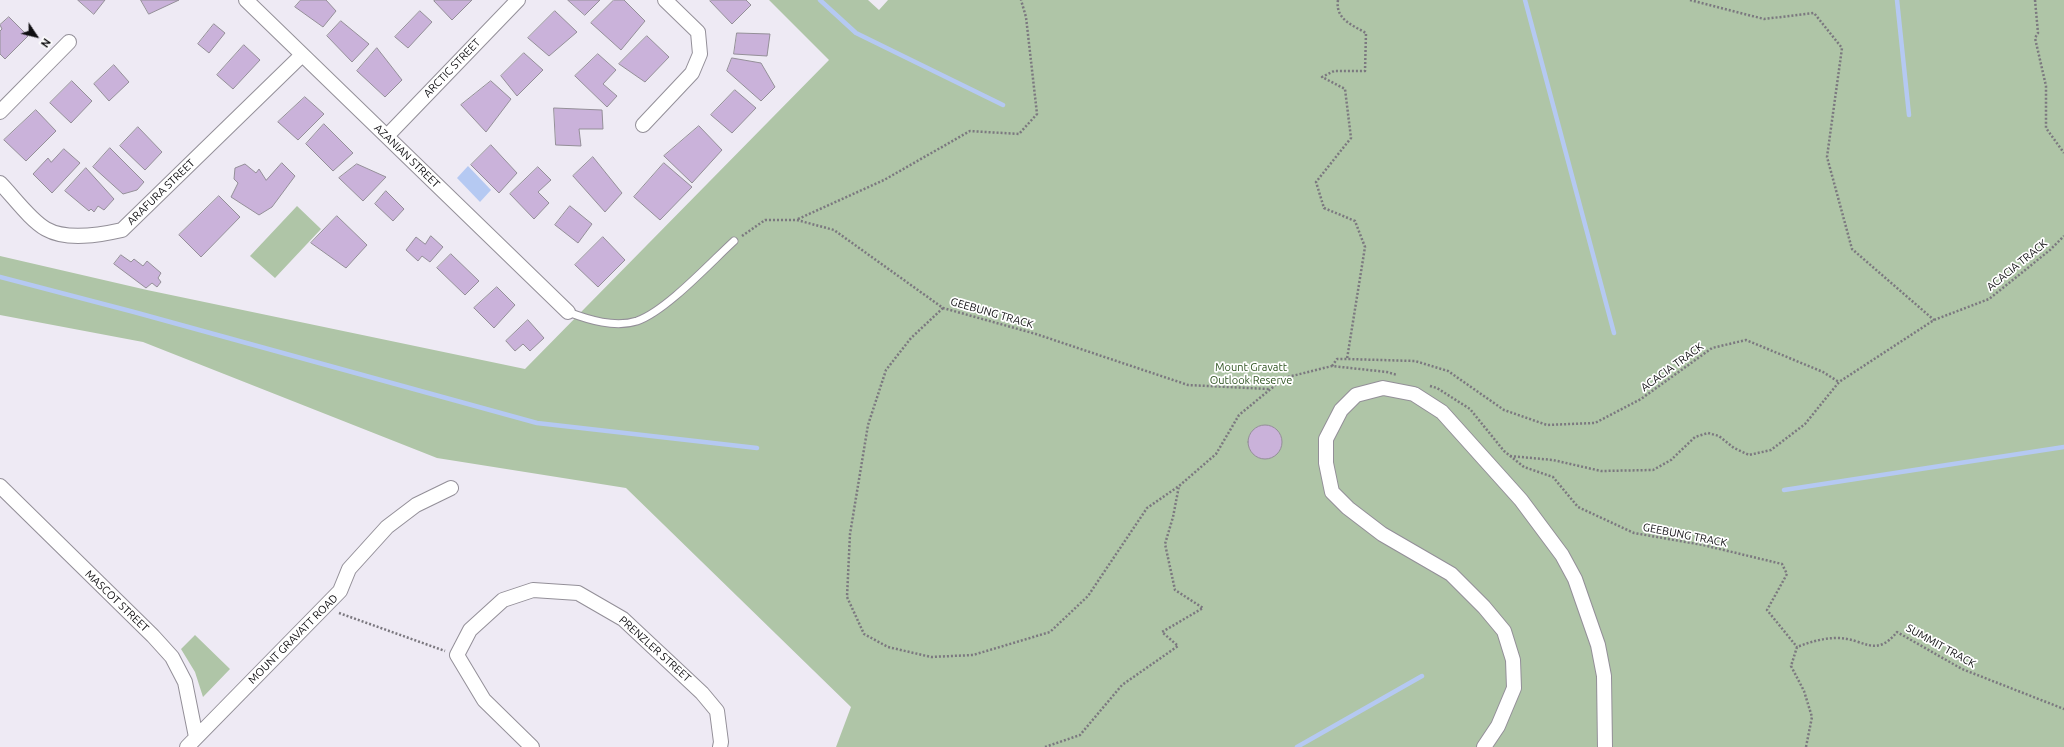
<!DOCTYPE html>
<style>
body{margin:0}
#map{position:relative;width:2064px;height:747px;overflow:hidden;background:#eeeaf4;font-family:Ubuntu,sans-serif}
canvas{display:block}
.north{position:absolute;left:16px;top:16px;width:40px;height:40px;-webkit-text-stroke:3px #fff;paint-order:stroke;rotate:125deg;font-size:11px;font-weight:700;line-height:16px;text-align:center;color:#0f0e11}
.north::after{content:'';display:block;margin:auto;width:14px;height:18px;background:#0f0e11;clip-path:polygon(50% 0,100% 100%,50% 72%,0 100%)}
</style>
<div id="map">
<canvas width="2064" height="747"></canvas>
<div class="north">N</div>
</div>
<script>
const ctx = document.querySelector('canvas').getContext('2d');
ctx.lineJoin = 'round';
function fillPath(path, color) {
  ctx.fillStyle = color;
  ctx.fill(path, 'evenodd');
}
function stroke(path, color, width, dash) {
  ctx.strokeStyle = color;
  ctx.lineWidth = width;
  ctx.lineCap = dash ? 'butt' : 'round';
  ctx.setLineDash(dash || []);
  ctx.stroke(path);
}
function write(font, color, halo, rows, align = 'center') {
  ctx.font = font + ' Ubuntu,sans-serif';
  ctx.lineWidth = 3.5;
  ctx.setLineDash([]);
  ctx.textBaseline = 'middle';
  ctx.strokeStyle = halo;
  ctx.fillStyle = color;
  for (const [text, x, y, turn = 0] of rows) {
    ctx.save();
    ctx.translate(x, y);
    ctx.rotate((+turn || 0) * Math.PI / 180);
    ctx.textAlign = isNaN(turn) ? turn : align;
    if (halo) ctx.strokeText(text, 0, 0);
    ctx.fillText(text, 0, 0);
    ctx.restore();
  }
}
const green = new Path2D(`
 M769 0H868L879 10 888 0H2064V747H836L851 707 626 488 437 458 143 342 0 315V256L147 290 525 369 829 60Z
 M297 206 321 229 275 278 250 256Z
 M195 635 230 669 203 697 195 672 181 649Z`);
const water = new Path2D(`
 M468 166 491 190 480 202 457 178Z`);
const stream = new Path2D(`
 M820 0 856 33 1003 105
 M1525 0 1614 333
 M1897 0 1909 115
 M0 277 134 312 537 423 757 448
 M1784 490 2064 447
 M1297 747 1422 676`);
const building = new Path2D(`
 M78 0H105L94 14Z
 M141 0H179L149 14Z
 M301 0H326L336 11 323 27 295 7Z
 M436 0H472L452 20 434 1Z
 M568 0H600L585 15Z
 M614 0H624L645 21 621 50 591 23Z
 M711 0H746L751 5 732 24 710 1Z
 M420 11 432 22 408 48 395 37Z
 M555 11 577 32 549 56 528 38Z
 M9 17 28 36 5 59 0 54V31L2 29 0 25Z
 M341 21 369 44 352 62 327 36Z
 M214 24 225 33 209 53 198 44Z
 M737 33 770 34 767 56 734 54Z
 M647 36 669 57 645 82 619 64Z
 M244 45 260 60 233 89 217 75Z
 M377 48 402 80 385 97 357 71Z
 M524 53 543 70 517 96 501 76Z
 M598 54 616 70 603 84 617 96 607 107 575 76Z
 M732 58 761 63 775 87 761 101 727 71Z
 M114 65 129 82 109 101 94 84Z
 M72 81 92 101 71 123 50 103Z
 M491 81 511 99 486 132 461 105Z
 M735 90 756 108 732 133 711 115Z
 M305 97 324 114 298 140 278 122Z
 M554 108 602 110 603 129H579L581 146 556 145Z
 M36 110 56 131 26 161 4 140Z
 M324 124 353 153 333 171 306 144Z
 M699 126 722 150 692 183 664 156Z
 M138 127 162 152 145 170 120 146Z
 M491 145 517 173 499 193 471 165Z
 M110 148 144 182 137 190 123 194 93 167Z
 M64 149 80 163 52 193 33 174 48 158 51 162Z
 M593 157 622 193 605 212 573 176Z
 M282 163 295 176 272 207 259 215 231 197 238 183 234 179 235 168 245 164 256 173 259 169 266 180Z
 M664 163 692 187 660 220 634 197Z
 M357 164 386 177 363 201 339 178Z
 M538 167 551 180 538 192 549 203 534 219 510 194Z
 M86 168 114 199 104 210 98 206 94 212 91 209 89 211 65 191Z
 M386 191 404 209 393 221 375 204Z
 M219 196 240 217 201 257 179 235Z
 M570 206 592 224 578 243 555 225Z
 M337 216 367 245 346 268 311 243Z
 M431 236 443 247 430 262 422 256 418 261 406 250 416 237 425 244Z
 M603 237 625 260 598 287 575 265Z
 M451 254 479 281 465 295 437 268Z
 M121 255 131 262 134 259 143 266 147 261 161 273 158 278 161 282 157 287 152 283 146 288 114 264Z
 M497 287 515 305 494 328 474 308Z
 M528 320 544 338 530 351 523 344 515 351 506 341Z
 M1248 442a17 17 0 1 1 34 0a17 17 0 1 1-34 0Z`);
const path = new Path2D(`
 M1338 0C1335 19 1352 25 1366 33L1365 71H1334L1322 77 1345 89 1351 138 1316 182 1324 208 1355 221 1365 247 1347 359
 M1690 0 1764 19 1814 13 1842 48 1827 157 1852 249 1934 320
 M2035 0 2038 33 2035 38 2046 86V128L2064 153
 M798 219 884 180 970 131 1019 134 1037 114 1026 17 1021 0
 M742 236 765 220H797L834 230 943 308 1036 334 1188 385 1269 389
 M943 308 911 338 886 370 868 425 850 534 847 597 864 634 888 647 931 657 973 655 1050 632 1088 596 1147 508 1179 486 1216 454 1239 415 1284 378 1332 366 1387 372 1397 375
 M1332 366 1337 359H1347L1415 361 1448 371 1504 410 1547 425 1595 423 1641 399 1712 348 1746 340 1823 372 1839 382
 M1430 386 1437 388 1470 409 1504 451 1524 467 1553 477 1578 507 1634 533 1703 545 1782 564 1787 574 1767 610 1797 647
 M1510 456 1553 460 1601 471 1653 470 1671 460 1695 437 1708 433 1719 436 1734 448 1749 455 1771 450 1805 424 1839 382 1934 320 1989 299 2050 250 2064 236
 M339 613 445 651
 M1045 747 1080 735 1122 685 1178 646 1162 632 1203 608 1175 590 1165 544 1173 517 1179 486
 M1806 747 1812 717 1804 691 1791 666 1797 647C1810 642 1823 638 1837 638 1864 638 1875 659 1897 632L1962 669 2064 709`);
const service = new Path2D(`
 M568 312C589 320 615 328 637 321 666 311 710 263 734 241`);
const minor = new Path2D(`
 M246 0 568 312
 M0 112 69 42
 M643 125 692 73 700 54 698 32 665 0
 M387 136 518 0
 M0 183C13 196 30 220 46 229 67 241 100 235 122 230L302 55
 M0 486 153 636 172 657 185 682 196 737
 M187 747 340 591 349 569 387 527 416 505 451 488
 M532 747 484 700 457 655 470 630 503 600 533 590 578 593 623 619 702 693 717 711 721 742 720 747
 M1484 747 1498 726 1514 688 1513 660 1504 631 1484 607 1451 574 1382 534 1348 508 1332 492 1326 463V439L1341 410 1356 395 1383 388 1414 394 1442 412 1521 500 1562 555 1575 579 1598 645 1604 676 1605 747`);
const streetNames = [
 ["ARCTIC STREET",452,68,-46],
 ["AZANIAN STREET",407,156,44],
 ["ARAFURA STREET",161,192,-44],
 ["ACACIA TRACK",2017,265,-39],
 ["GEEBUNG TRACK",992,313,16],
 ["ACACIA TRACK",1672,367,-36],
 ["GEEBUNG TRACK",1685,535,11],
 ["MASCOT STREET",117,601,44],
 ["MOUNT GRAVATT ROAD",293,639,-45],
 ["SUMMIT TRACK",1941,646,29],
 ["PRENZLER STREET",655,649,42]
];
const parkNames = [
 ["Mount Gravatt",1251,367],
 ["Outlook Reserve",1251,380]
];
fillPath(green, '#afc5a7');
fillPath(water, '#b5c9f2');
stroke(stream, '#b5c9f2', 4.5);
fillPath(building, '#cab2da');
stroke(building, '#948f98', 1);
stroke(service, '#938f98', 9);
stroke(minor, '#938f98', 16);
stroke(path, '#7b787f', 2.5, [2, 2]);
stroke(service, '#fff', 7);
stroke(minor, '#fff', 14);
write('11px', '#0f0e11', '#fff', streetNames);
write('11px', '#2f5421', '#fff', parkNames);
</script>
